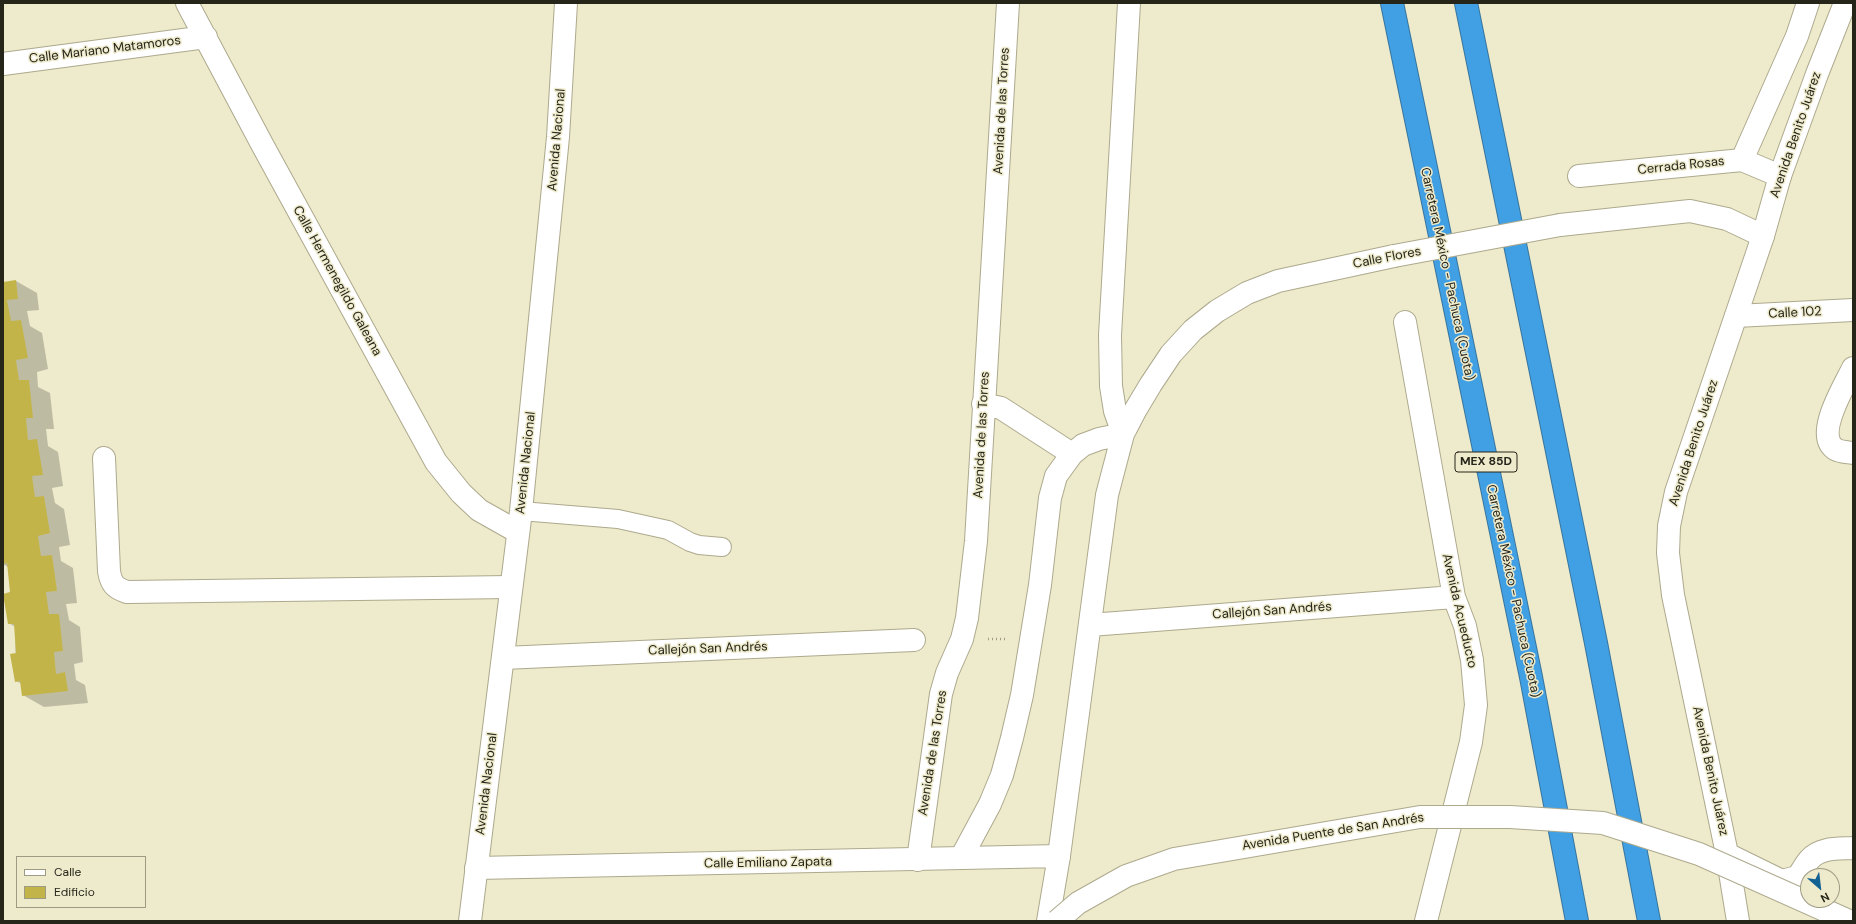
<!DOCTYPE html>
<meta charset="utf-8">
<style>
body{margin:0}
#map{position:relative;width:1856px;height:924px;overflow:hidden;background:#eeeacc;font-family:"DM Sans",sans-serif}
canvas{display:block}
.frame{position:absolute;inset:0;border:4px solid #26251a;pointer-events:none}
.legend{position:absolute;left:16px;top:856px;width:130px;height:52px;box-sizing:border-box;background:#eeeacc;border:1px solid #9e9b85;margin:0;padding:5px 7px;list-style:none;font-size:12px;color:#26251a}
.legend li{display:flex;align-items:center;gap:8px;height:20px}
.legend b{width:20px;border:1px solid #9e9b85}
.north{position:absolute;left:1800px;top:868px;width:40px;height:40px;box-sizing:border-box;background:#eeeacc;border:1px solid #9e9b85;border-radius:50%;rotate:152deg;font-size:11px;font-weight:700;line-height:16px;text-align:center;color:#26251a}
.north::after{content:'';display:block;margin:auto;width:14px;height:18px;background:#136294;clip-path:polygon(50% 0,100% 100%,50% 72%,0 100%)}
</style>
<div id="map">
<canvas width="1856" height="924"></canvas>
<div class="frame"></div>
<ul class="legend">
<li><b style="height:5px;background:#fff"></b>Calle</li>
<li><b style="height:11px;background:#c3b44a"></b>Edificio</li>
</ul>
<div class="north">N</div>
</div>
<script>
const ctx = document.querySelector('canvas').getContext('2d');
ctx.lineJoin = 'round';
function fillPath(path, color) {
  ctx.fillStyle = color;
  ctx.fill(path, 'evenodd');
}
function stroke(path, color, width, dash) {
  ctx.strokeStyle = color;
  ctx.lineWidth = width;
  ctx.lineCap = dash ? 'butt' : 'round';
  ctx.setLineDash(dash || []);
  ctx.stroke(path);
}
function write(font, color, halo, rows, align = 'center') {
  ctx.font = font + ' "DM Sans",sans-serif';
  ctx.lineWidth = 3;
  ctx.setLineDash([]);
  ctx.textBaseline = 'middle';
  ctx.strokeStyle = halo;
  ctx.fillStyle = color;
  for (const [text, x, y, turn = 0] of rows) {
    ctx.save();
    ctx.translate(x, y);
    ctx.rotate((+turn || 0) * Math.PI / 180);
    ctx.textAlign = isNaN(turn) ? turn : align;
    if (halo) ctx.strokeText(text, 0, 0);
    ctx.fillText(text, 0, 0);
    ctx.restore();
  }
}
const shadow = new Path2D(`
 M16 281 37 293 39 310 27 311 30 326 42 333 48 369 37 372 38 387 50 393 54 429H46L48 446 58 452 63 486 52 488 55 503 64 509 70 545 59 547 61 561 73 568 77 603 66 604 69 620 80 627 83 662 74 664 76 680 85 685 88 703 44 707 23 695 22 684 16 681 15 627 9 623 11 593 8 567 3 564V283Z`);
const building = new Path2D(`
 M16 280 18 299 7 300 11 321 21 320 28 358 16 360 19 380H29L33 418H26L28 440 37 439 43 475 32 476 35 497 44 496 50 533 38 536 41 556 52 555 57 591 46 592 49 614H59L63 651 54 652 56 674 65 672 68 691 22 696 20 681 15 682 10 654 16 653 14 624H8L3 594 10 592 7 563 3 564V282Z`);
const path = new Path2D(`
 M988 639H1005`);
const service = new Path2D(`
 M521 511 618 519 668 530 690 542 699 545 722 547`);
const minor = new Path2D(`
 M187 3 263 146 436 462 461 493 479 510 518 532
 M3 64 206 37
 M1742 160 1797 36 1808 3
 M1579 176 1742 160 1780 176
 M1560 225 1690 211 1727 219 1763 236
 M1736 316 1853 310
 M1405 322 1454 597 1465 626 1472 660 1476 705 1471 742 1426 921
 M1853 368C1845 385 1814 434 1835 449 1840 452 1847 452 1853 453
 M983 404 1001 408 1072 454
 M1123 434 1115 411 1111 386 1110 335 1129 3
 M104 458 109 571C111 584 115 588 127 592L511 587
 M1090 625 1454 597
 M503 658 914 640
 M1059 856 1107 495 1123 434 1136 409 1151 384 1171 354 1193 330 1217 311 1247 293 1278 281 1394 256
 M961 858 990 804 1002 775 1012 738 1022 695 1040 585 1050 498 1056 476 1072 454 1083 445 1099 439 1123 434
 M918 860 941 694 947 673 962 639 967 618 976 541 1008 3`);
const tertiary = new Path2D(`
 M1727 854 1738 921
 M476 868 1059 856 1048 921`);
const secondary = new Path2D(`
 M1845 3 1817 74 1780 176 1763 236 1676 492 1669 526 1668 553 1673 595 1727 854 1782 881 1797 877C1802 872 1805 864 1810 859 1821 847 1839 849 1853 848
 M470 921 521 511 558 137 566 3`);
const motorway = new Path2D(`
 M1392 3 1531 677 1577 921
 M1466 3 1596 643 1649 921`);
const minorBridge = new Path2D(`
 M1394 256 1560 225`);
const tertiaryBridge = new Path2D(`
 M1057 921 1078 903 1126 876 1174 859 1420 817H1510L1603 823 1699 854 1849 921`);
const shields = [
 [1486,462,62]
];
const shieldNames = [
 ["MEX 85D",1486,462]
];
const streetNames = [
 ["Calle Mariano Matamoros",105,50,-7],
 ["Avenida de las Torres",1002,111,-87],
 ["Avenida Benito Juárez",1796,135,-71],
 ["Avenida Nacional",557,140,-85],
 ["Cerrada Rosas",1681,166,-6],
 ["Calle Flores",1387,258,-11],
 ["Carretera México - Pachuca (Cuota)",1447,274,78],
 ["Calle Hermenegildo Galeana",337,281,61],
 ["Calle 102",1795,313,-3],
 ["Avenida de las Torres",982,435,-87],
 ["Avenida Benito Juárez",1694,443,-72],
 ["Avenida Nacional",526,463,-84],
 ["Carretera México - Pachuca (Cuota)",1513,591,78],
 ["Callejón San Andrés",1272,611,-4],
 ["Avenida Acueducto",1459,611,77],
 ["Callejón San Andrés",708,649,-2],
 ["Avenida de las Torres",933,753,-81],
 ["Avenida Benito Juárez",1710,771,78],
 ["Avenida Nacional",487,784,-83],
 ["Avenida Puente de San Andrés",1333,832,-9],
 ["Calle Emiliano Zapata",768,863,-1]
];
fillPath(shadow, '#0003');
fillPath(building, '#c3b44a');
stroke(service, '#ada98d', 20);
stroke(minor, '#ada98d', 24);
stroke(tertiary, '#ada98d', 24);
stroke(secondary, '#ada98d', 24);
stroke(motorway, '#38759d', 24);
stroke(path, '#a09d87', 2.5, [1, 3]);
stroke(service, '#fff', 18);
stroke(minor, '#fff', 22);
stroke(tertiary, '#fff', 22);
stroke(secondary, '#fff', 22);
stroke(motorway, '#41a0e4', 22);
stroke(minorBridge, '#ada98d', 24, []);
stroke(tertiaryBridge, '#ada98d', 24, []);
stroke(minorBridge, '#fff', 22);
stroke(tertiaryBridge, '#fff', 22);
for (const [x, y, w] of shields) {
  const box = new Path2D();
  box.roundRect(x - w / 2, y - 10, w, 20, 3);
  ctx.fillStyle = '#eeeacc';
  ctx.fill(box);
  stroke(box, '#26251a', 1);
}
write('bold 12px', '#26251a', null, shieldNames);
write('13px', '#26251a', '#eeeacc', streetNames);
</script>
